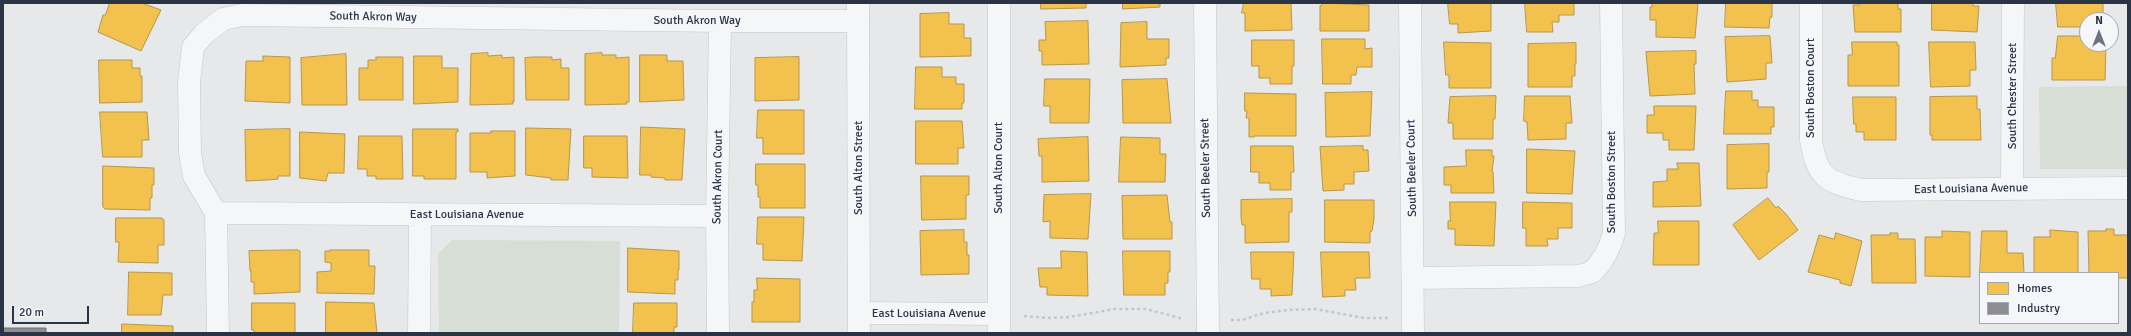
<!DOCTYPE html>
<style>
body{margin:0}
#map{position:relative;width:2131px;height:336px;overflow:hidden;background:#e6e8ea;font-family:Signika,sans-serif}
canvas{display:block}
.frame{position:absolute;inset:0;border:4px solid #2b3445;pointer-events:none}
.legend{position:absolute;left:1979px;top:272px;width:140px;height:52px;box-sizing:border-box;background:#f4f6f9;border:1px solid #a4a8b1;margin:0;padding:5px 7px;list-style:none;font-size:12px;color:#2b3445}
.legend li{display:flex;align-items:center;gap:8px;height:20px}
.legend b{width:20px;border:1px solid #a4a8b1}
.north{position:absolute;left:2079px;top:12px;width:40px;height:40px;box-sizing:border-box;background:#f4f6f9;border:1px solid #a4a8b1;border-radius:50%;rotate:0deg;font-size:11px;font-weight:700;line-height:16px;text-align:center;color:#2b3445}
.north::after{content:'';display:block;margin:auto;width:14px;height:18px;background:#6c737f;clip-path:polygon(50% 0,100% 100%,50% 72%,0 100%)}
.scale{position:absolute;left:12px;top:306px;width:77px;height:18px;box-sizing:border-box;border:2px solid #2b3445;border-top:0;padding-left:5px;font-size:12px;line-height:14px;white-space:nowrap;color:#2b3445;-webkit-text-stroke:3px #f4f6f9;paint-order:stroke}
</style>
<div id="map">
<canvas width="2131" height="336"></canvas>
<div class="frame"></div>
<ul class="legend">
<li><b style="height:11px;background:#f2c14e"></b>Homes</li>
<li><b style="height:11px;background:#8d8d92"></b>Industry</li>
</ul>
<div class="north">N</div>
<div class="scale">20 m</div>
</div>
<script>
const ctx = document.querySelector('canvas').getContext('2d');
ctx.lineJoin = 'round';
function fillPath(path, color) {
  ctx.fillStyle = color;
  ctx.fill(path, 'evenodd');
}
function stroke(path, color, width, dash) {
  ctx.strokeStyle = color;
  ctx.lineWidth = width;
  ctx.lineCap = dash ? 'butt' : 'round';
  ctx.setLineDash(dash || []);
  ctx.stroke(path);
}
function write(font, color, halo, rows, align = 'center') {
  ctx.font = font + ' Signika,sans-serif';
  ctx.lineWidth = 4;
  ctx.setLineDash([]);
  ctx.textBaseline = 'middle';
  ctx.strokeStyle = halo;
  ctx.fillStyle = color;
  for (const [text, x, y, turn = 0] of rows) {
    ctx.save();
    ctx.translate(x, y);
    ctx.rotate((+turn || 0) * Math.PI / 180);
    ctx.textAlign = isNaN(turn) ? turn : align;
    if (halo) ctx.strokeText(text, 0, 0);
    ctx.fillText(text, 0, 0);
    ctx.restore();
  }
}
const green = new Path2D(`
 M2128 86V169H2040L2039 87Z
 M452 240 620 241 619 333H439L438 254Z`);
const homes = new Path2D(`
 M110 3H142L161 10 141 51 98 32 103 15H105Z
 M1041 3H1086V8L1041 9Z
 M1123 3H1160V7L1123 9Z
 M1244 3H1291L1292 30 1245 31V13H1242Z
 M1322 3 1369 5V31H1320V6L1322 5Z
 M1448 3H1491V31L1458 33V24H1450Z
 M1525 3H1574V15H1559V22H1552L1553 32H1527Z
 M1652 3H1698L1695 38 1656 37V20H1650V7H1652Z
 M1726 3H1772V17H1770L1769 28 1725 27Z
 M1859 3H1898V9H1901V32H1855L1853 5H1859Z
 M1932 3H1973V6H1979L1977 32 1932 30Z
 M2056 3H2101L2103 4V20H2087V27H2058Z
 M949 13V24H964V38H971V56L920 57V14Z
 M1088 21 1089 64 1042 65V51H1039V40H1046L1045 22Z
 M1147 22V39H1169V58H1166V65L1120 67 1121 23Z
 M1770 36 1772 63H1766V79L1727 82 1725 37Z
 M2058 36H2087V44H2106L2105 80H2052V58H2055Z
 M1322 39H1365V49L1372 48V67H1357L1356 75H1351V84H1323Z
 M1252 40H1294V66H1292V84H1270V78H1259V66H1252Z
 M1444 42 1491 43V88H1449V75H1446Z
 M1852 42H1897V45H1899V86H1848V55H1852Z
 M1929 42H1975L1976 70H1970V86L1931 87Z
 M1576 43V64H1575V76H1572V87H1528V44Z
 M1696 51V64H1694L1695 94 1650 96 1646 52Z
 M488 53V56L502 55V58L514 57V102H512L513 104 470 105 471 54Z
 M602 53V55H616V58L629 57V102H626L627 104 585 105V54Z
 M346 54 347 105H302L301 58Z
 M640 55H667V61H683L684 100 640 102Z
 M263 56 290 57V103L245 101 246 61H263Z
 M414 56H442V68H458V102L414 104Z
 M376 57H403V100H359V68H368V60H376Z
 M533 57H552V60L561 59V68H569V100H526L525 58Z
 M799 57V100L755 101V58Z
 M99 60H132V68H140V76H142V102L100 103Z
 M916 67H942V77H956V84H964V103H962V109H915Z
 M1045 79H1090L1089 123H1050V106H1044Z
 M1167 79 1171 123H1123L1122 80Z
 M1726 91H1752V100H1758V107H1774V127H1771V134H1724Z
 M1372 92 1370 136 1326 137 1325 93Z
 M1245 93 1296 94V136H1254V137H1249V118H1246L1247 111H1245Z
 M1496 96 1495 119H1493V139H1453V123H1448L1450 97Z
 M1525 96H1570L1572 123H1566V139L1528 140 1527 122 1524 121Z
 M1972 96H1977V109H1980L1981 140H1932V135H1930V97Z
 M1853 97H1896V140H1864V132H1856V124H1854Z
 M1654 106H1696L1694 150H1669V140H1663V133H1647V115H1654Z
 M758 110H804V154H763V138H757Z
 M100 112H147L149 140H142V157H103Z
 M916 121H962L964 148H958V164H916Z
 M641 127 685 129 682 180H665V178L651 177V175H640Z
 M526 128 571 129 568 180H551V178L526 175Z
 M290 129V176H278V179L267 180 246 181 245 130Z
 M413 129H458V132H456V179H424V176H413Z
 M491 131H515V176L487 178V172H470V133H491Z
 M300 132 345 134 344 173H328L326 181 300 178Z
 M359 136H402L403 179H376V176H367V169H358Z
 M584 136H627L628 178 592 177V168H584Z
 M1088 137 1089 181 1042 182V156H1039L1038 139Z
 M1121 137 1160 138V154H1166L1165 182H1119Z
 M1769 144V172H1767V188L1727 189V145Z
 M1251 146H1293L1294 172H1291V190H1270V183H1259V172H1251Z
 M1363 146V150H1368L1369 171 1354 172V184H1344V190L1323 191 1320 147Z
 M1527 149 1575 151 1572 194 1527 193Z
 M1466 150H1492V156H1494L1492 172H1493L1494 193H1451V185H1444V167L1466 166Z
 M1677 163H1699L1701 206 1653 207V182L1667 181V169H1678Z
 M756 164H805V208H760V197H758V185H756Z
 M103 166 154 168V185H152V198H150V210L105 209 103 207Z
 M921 176H969V195H966V219L922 220Z
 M1091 194 1088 239 1050 238V221L1043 222 1044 195Z
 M1163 195H1167L1170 222H1172V239H1123L1122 196Z
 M1768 198 1776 208 1778 206 1786 214 1798 230 1759 260 1733 225Z
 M1292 199V212H1289V242L1245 243V225H1242L1241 217V200Z
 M1325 200H1374V219L1372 231 1370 232V243L1325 242Z
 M1450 202H1496L1494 246 1455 245V229H1448V221H1450Z
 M1523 202 1572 203V228H1558V239H1547L1548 246H1526V228H1523Z
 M758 217H804L802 261 763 260V244H757Z
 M116 218H162L164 220V245H158V263L118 262 119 242H116Z
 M1658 221H1699V265H1653L1654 233H1658Z
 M2106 229H2114V235H2128V278H2118V273H2089L2088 231H2106Z
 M964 230V242H967V255H969V274L921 275 920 231Z
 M2050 230 2078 232V273H2034V237H2050Z
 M1942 231 1970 232V277L1925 276V237H1942Z
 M1982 231H2007V253H2023L2024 273H1980Z
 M1836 233 1862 241 1851 286 1840 283V280L1808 272 1819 235 1834 239Z
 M1890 233H1898V239H1915L1916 283H1872L1871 235H1890Z
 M628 248 679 251V270H678V280H675V294L628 292Z
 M298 250 300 251V292L254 294V282H251V271H250L249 251Z
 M330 250H369V266H375L374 294 317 293V272L331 271V263L325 262V251H330Z
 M1061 251 1087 252 1088 296 1047 295V287H1040L1038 268H1061Z
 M1123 251H1170V272H1168V283H1165V295H1124Z
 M1251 252H1294L1292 295 1271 296V289H1260V279H1252Z
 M1321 252H1369L1370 278H1355L1356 290H1345V296L1323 297Z
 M129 272 172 273V295H163L161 315H128Z
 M757 278 800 279V322H752V302H754V290H757Z
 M326 302 374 303 377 333H326Z
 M252 303H295V333H254V330H252Z
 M634 303H677V327H674V333H633Z
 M122 324 173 326V333H122Z`);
const industry = new Path2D(`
 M3 328H46V333H3Z`);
const path = new Path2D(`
 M1024 316 1047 318 1069 317 1115 309H1146L1184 319
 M1231 320H1242L1264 313 1288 310 1315 309 1364 318H1388`);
const minor = new Path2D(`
 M999 3V333
 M1205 3 1208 333
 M1410 3 1413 333
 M1811 3V140C1817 177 1826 182 1861 190L2128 188
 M2012 188 2013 3
 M216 213 717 216
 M1413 278 1577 276C1581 275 1588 274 1592 272 1603 262 1610 247 1614 233L1611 3
 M859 313 999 314
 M218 333 216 213 194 176 190 153 189 82 193 47 204 34 223 19 242 15 720 21H858
 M419 333 420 215
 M718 333 717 216 720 21`);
const tertiary = new Path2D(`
 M858 3 859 333`);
const streetNames = [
 ["South Akron Way",373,17,1],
 ["South Akron Way",697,21],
 ["South Boston Court",1811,88,-90],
 ["South Chester Street",2013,96,-90],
 ["South Alton Street",859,168,-90],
 ["South Alton Court",999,168,-90],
 ["South Beeler Street",1206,168,-91],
 ["South Beeler Court",1412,168,-91],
 ["South Akron Court",718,177,-89],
 ["South Boston Street",1612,182,-90],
 ["East Louisiana Avenue",1971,189,-1],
 ["East Louisiana Avenue",467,215],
 ["East Louisiana Avenue",929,314]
];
fillPath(green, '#d6ded6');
fillPath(homes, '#f2c14e');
stroke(homes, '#b6974b', 1);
fillPath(industry, '#8d8d92');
stroke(industry, '#70727b', 1);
stroke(minor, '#c4c6c8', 23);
stroke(tertiary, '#c4c6c8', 23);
stroke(path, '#c5c6ca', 2.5, [3, 3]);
stroke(minor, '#f5f6f7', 22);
stroke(tertiary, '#f5f6f7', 22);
write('12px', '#2b3445', '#f4f6f9', streetNames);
</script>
